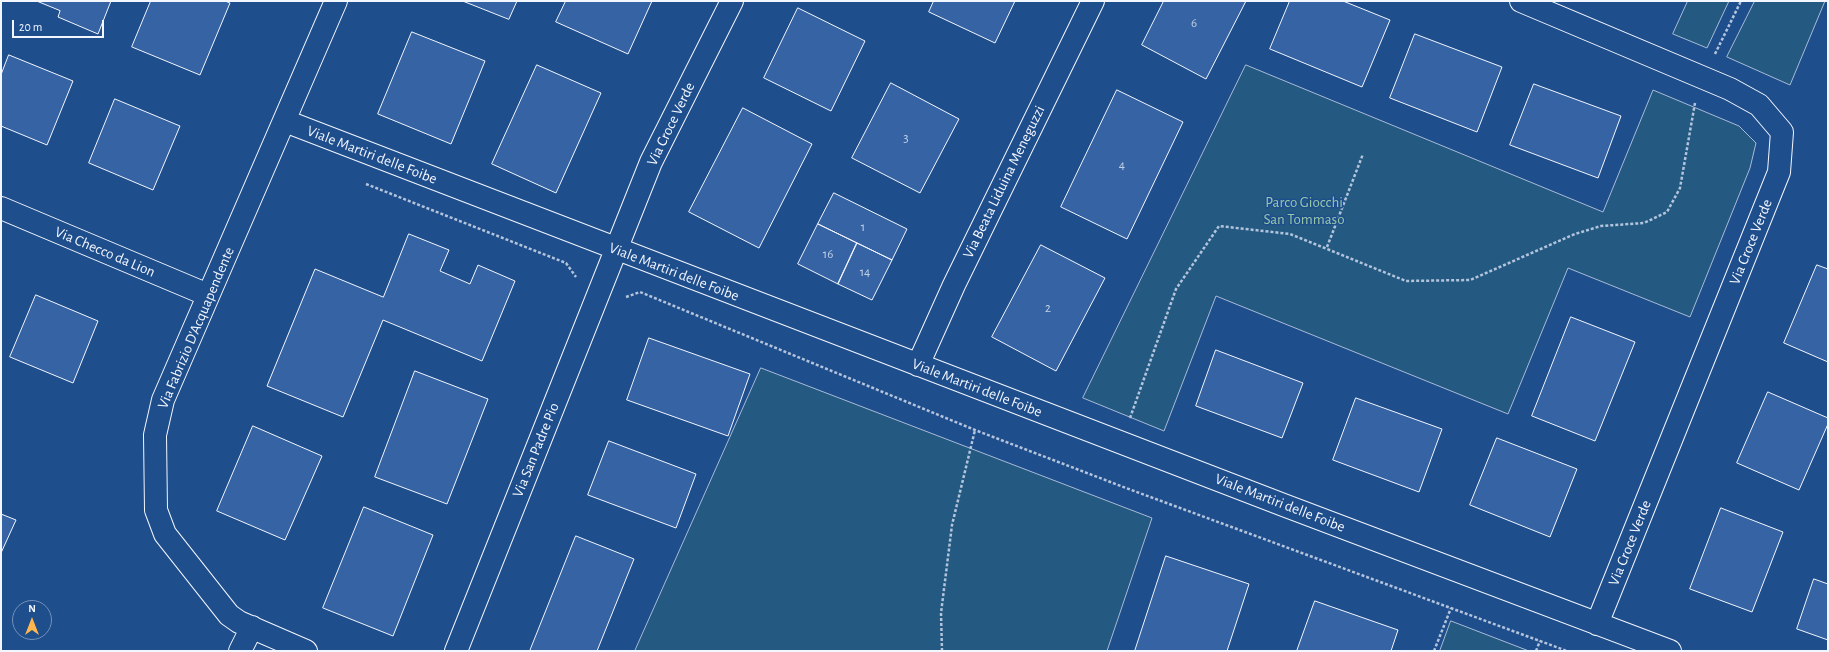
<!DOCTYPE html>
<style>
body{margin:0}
#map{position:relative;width:1829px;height:652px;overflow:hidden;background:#1f4e8c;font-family:"Alegreya Sans",sans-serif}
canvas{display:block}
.frame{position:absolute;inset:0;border:2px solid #f2f6ff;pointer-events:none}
.north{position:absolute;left:12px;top:600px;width:40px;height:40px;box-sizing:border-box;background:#1f4e8c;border:1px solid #7391ba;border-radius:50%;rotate:0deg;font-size:11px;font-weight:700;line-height:16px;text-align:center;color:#f2f6ff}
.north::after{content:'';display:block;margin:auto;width:14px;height:18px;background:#ffb74d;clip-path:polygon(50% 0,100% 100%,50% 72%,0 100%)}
.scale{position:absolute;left:12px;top:20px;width:92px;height:18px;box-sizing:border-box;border:2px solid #f2f6ff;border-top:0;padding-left:5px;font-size:12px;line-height:14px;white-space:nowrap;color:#f2f6ff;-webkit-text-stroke:3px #1f4e8c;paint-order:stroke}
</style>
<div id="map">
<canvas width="1829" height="652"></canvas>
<div class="frame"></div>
<div class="north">N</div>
<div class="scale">20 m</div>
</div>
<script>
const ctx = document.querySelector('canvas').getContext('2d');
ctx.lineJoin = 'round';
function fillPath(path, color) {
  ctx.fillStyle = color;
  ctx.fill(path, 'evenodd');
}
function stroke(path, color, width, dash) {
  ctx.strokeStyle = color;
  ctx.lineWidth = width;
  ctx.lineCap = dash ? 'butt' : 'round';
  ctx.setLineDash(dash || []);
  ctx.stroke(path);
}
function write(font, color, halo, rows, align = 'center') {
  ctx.font = font + ' "Alegreya Sans",sans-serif';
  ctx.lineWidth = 3;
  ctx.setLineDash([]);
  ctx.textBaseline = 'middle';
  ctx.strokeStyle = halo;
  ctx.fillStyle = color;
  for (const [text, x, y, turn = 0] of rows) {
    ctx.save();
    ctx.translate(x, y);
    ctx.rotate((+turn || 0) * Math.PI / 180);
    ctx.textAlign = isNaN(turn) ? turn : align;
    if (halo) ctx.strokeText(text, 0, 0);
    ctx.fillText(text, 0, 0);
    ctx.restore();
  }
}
const green = new Path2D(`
 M1688 1H1729L1707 48 1673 34Z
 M1755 1H1825L1790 85 1727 57Z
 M1246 65 1603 212 1653 90 1739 126 1756 143 1750 168 1690 317 1568 268 1508 414 1216 296 1164 431 1083 398Z
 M761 368 1152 518 1107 651H635Z
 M1451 621 1529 651H1440Z`);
const building = new Path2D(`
 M37 1H111L98 34 58 17 60 11Z
 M151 1H225L230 3 200 75 132 47Z
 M463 1H517L509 19Z
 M566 1H652L628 54 556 22Z
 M934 1H1015L995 43 929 12Z
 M1164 1H1246L1206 79 1142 45Z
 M1290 1H1343L1390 20 1362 87 1270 49Z
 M798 8 865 41 831 111 764 78Z
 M412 32 485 61 451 144 378 114Z
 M1415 34 1502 67 1477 132 1390 98Z
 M9 55 73 81 47 145 1 126V75Z
 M537 65 601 93 556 193 492 164Z
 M891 83 959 119 920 193 852 158Z
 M1534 84 1621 116 1598 178 1510 145Z
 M1117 90 1183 122 1127 239 1061 207Z
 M115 99 180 126 153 190 89 163Z
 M743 108 812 144 759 248 689 212Z
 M834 193 907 229 892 260 818 224Z
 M818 224 857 243 838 284 798 264Z
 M409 234 449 250 440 271 470 284 478 265 515 281 482 361 383 320 343 417 267 386 315 269 383 297Z
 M857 243 892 260 872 300 838 284Z
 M1041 245 1105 278 1056 371 992 337Z
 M1817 265 1828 269V362L1784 343Z
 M36 295 98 321 73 383 10 357Z
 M1571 317 1635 342 1595 441 1532 416Z
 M649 338 750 374 728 436 627 400Z
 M1216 350 1303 383 1282 438 1196 406Z
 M415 371 488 399 447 504 375 477Z
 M1768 392 1828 418V424L1799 490 1737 463Z
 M1356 398 1442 429 1419 492 1333 460Z
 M253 426 322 456 285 540 217 511Z
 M1497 438 1577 469 1550 537 1470 505Z
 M609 441 696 474 676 528 588 495Z
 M364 507 433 535 393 636 323 608Z
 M1721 508 1783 532 1752 612 1690 589Z
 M1 514 16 520 1 553Z
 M576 536 634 559 597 651H530Z
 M1166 556 1249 584 1227 651H1135Z
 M1814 579 1828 584V640L1797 629Z
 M1315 601 1398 630 1391 651H1297Z`);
const path = new Path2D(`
 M1715 54 1741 1
 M366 184 566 263 576 277
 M1327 247 1363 154
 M626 297 640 292 975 430 1126 488 1567 651
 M1130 418 1176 289 1219 226 1290 234 1406 281 1470 280 1575 234 1601 226 1644 223 1667 212 1680 188 1695 103
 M942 651 941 613 952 525 975 430
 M1434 651 1451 608
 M1536 651 1540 641`);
const street = new Path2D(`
 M1521 1 1730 89 1759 105 1782 132 1779 172 1597 624
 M285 121C747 298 1207 478 1670 651
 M1 208 208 295
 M918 365 954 285 1093 1
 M240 651 252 627
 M306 651 239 622 229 615 165 534 156 510 155 435 163 400 336 1
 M456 651 651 162 732 1`);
const numberNames = [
 ["6",1194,23],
 ["3",906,138],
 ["4",1122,165],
 ["1",863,227],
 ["16",828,254],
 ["14",865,272],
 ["2",1048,308]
];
const streetNames = [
 ["Via Croce Verde",671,124,-64],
 ["Viale Martiri delle Foibe",372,155,21],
 ["Via Beata Liduina Meneguzzi",1004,182,-64],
 ["Via Croce Verde",1751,242,-68],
 ["Via Checco da Lion",105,252,23],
 ["Viale Martiri delle Foibe",674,272,21],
 ["Via Fabrizio D'Acquapendente",196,328,-67],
 ["Viale Martiri delle Foibe",977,388,21],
 ["Via San Padre Pio",536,450,-68],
 ["Viale Martiri delle Foibe",1280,503,21],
 ["Via Croce Verde",1630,543,-68]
];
const parkNames = [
 ["Parco Giocchi",1304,202],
 ["San Tommaso",1304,219]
];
fillPath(green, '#245a82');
stroke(green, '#a8bbd7', 1);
fillPath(building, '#3563a3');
stroke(building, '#f2f6ff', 1);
stroke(street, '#f2f6ff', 24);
stroke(path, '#b3c4dc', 2.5, [3, 2]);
stroke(street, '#1f4e8c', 22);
write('13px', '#c3d1e8', null, numberNames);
write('15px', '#f2f6ff', '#1f4e8c', streetNames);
write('15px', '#97c8a6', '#1f4e8c', parkNames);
</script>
